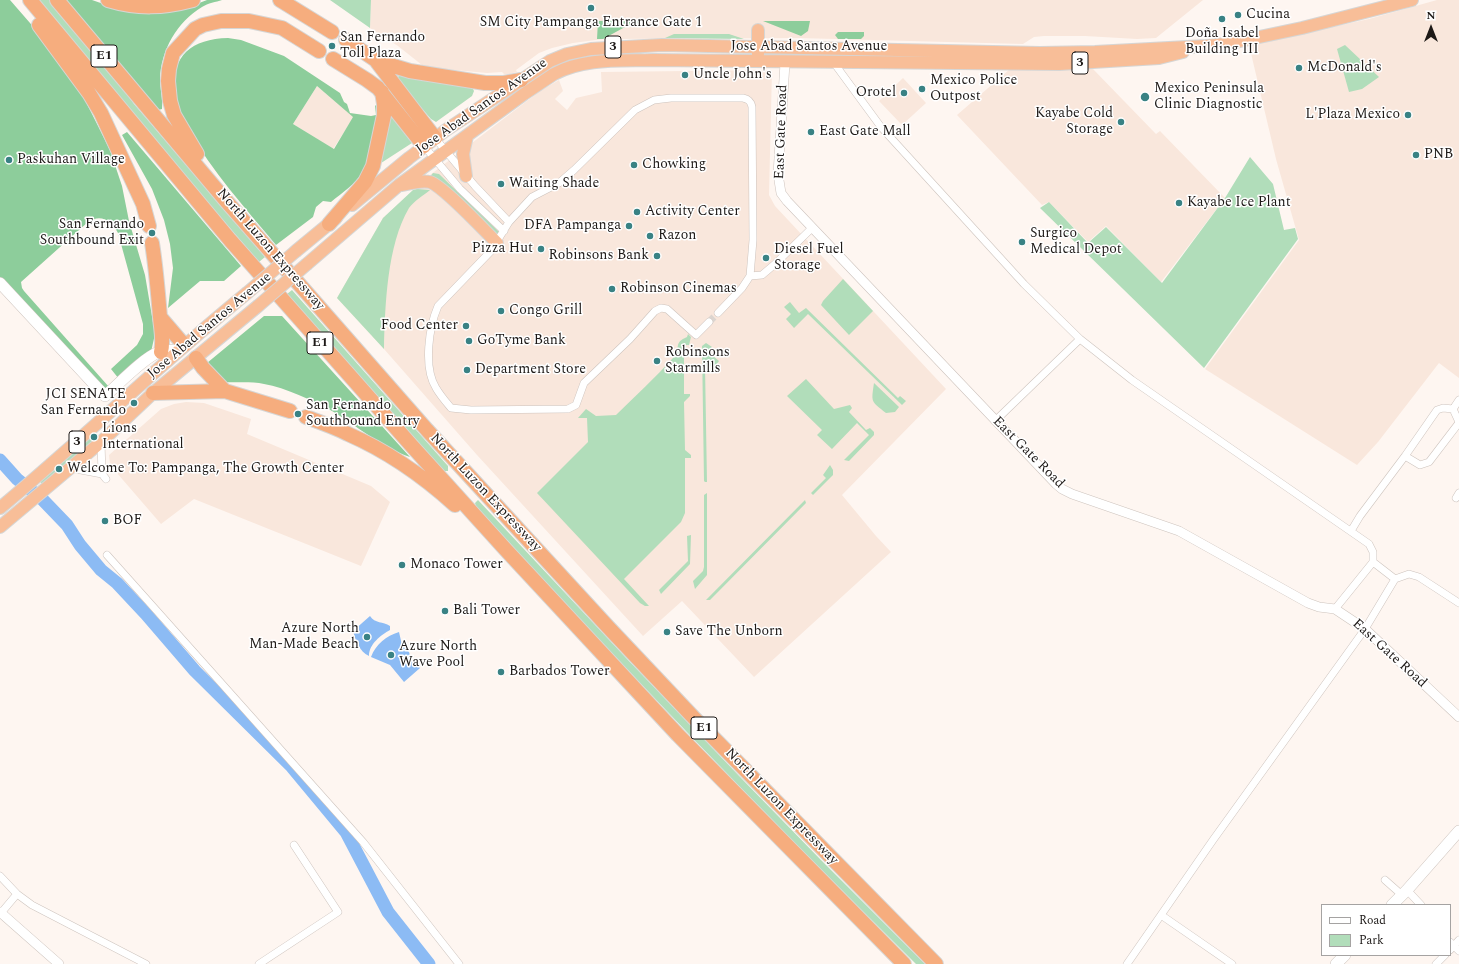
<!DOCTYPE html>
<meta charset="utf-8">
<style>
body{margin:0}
#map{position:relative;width:1459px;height:964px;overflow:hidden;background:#fef6f1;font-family:Spectral,serif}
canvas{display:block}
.legend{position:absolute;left:1321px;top:904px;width:130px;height:52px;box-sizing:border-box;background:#fff;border:1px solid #a5a3a2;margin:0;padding:5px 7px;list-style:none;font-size:12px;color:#1d1917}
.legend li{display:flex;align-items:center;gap:8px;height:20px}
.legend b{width:20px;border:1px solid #a5a3a2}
.north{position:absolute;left:1411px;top:8px;width:40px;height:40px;-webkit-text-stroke:3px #fff;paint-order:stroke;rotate:0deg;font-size:11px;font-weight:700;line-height:16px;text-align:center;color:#1d1917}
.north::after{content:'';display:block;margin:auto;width:14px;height:18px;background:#1d1917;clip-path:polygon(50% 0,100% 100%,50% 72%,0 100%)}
</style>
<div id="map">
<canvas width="1459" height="964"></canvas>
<ul class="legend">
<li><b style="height:5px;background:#fff"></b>Road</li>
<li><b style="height:11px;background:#b1ddba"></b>Park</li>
</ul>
<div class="north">N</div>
</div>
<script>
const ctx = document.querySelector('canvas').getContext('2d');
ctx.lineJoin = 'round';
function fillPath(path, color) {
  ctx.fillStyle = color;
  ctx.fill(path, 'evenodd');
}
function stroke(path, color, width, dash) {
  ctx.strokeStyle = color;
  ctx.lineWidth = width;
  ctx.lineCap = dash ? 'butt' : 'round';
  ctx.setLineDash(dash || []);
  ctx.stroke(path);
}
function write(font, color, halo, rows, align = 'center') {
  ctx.font = font + ' Spectral,serif';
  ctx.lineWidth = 3;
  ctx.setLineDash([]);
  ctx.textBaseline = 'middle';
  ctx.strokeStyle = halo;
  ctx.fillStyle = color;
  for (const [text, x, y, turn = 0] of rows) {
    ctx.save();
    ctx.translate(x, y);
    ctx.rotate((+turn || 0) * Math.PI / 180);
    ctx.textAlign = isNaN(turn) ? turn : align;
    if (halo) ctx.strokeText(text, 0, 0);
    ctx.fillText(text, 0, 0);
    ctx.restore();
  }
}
const built = new Path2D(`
 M371 0H1203L1156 38 1137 39 1085 36H1044L1034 37 1023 44 798 38 603 39 573 43 552 48 539 53 516 70 517 72 509 74H504L502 72 487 73 444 69 422 65 398 46 370 28Z
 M1437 0H1459V378L1439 363 1378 442 1357 465 1205 369 1299 240 1276 159 1249 45 1369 19Z
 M1092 68 1156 134 1160 131 1225 198 1161 282 1106 226 1088 242 1049 202 1042 205 957 115 1010 69Z
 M772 70 769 195 775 206 946 389 842 495 876 536 891 552 754 677 682 601 643 636 477 455 384 349 337 298 383 218 430 175 540 91 559 80 563 91 555 99 567 110 576 98 602 92 601 72Z
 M903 78 926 103 902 125 879 101Z
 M317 86 354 117 333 149 293 124Z
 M186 402 204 403 251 419 247 434 371 486 390 502 361 566 194 499 161 524 110 465 109 455 161 409 174 404Z`);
const green = new Path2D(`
 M34 0H53L105 63 134 104 265 257 259 262Z
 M330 0H371L370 28Z
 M674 34H729L744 39 665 38Z
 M1345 45 1379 77 1362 89 1349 92 1337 49Z
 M402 75 472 87 474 91 472 96 436 122 431 119 398 81 397 77Z
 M389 110 412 143 378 165Z
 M1250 157 1273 184 1284 230 1295 228 1298 239 1204 368 1040 208 1049 202 1088 243 1106 227 1162 283 1225 198Z
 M433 173 439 174 499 232 498 236 429 178Z
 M417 189 430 190C424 195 414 201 409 208 387 245 385 306 384 349L337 298 383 218 413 190Z
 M843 279 873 311 849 335 821 305 823 301Z
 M292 290 448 466V471H444L287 294Z
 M790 302 799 313 806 308 898 398 900 396 906 401 902 405 808 314 794 328 786 319 791 314 784 307Z
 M688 334 691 337 689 345H684V394H690V396L684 402 685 450 691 455V458H685V513L681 522 624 579 649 606H645L640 603 537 493 588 442 587 418H578L586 409 596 416 616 415C635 396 655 378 673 358 682 349 672 343 687 337Z
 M706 343 712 347 708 352 719 361 715 366H705L707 482H705L704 481 702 346Z
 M806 379 834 409 850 405 852 408 849 412 866 430 870 428 874 432V435L849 461 844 460 869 435 857 423 832 449 817 435 822 430 787 396Z
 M874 383 899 407 895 412 886 413C871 401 871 403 874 383Z
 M93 436 95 439 43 484 40 482Z
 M830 465 833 470V475L813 495 811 493 826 478 823 475Z
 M707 493V575L695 589 693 581 703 571 704 567V495Z
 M478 500 628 660 744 781 820 859 925 964H916C765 815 618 663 476 506L475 503Z
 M805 500 806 503 710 600H706Z
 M691 535 690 564 661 594 659 590 688 561 687 536Z`);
const forest = new Path2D(`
 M0 0H10L50 46 83 96 110 150 122 186 129 221 145 275 155 334 151 352 119 379 111 369 137 345 143 334V324L118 233C112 221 101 213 88 222L21 282 22 288 24 291 109 387 105 390 0 277Z
 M64 0H92L115 8 194 5 207 0H222C216 2 208 3 202 7 177 22 161 50 160 79 160 89 163 99 162 109L158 110Z
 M649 20 625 27 603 39H597L598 21Z
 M763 21H810L808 31 801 36Z
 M838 32H864V36L861 39H838L835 35Z
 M228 38 241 40 284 56 340 93 344 102 347 104 350 113 371 116 376 115 375 105 380 110C377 131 375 154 363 172 355 184 342 193 331 202L323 201 316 207 313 217 276 245C245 208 212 171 188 129 184 122 178 115 176 107 175 103 175 97 175 92 171 55 192 39 228 38ZM317 86 353 117 334 149 293 124Z
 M127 132 241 266 224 281H200L168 308 173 268 170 244 164 220 152 189 122 135Z
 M264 316H282L410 457C380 447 359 427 332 411 312 400 286 388 264 384 251 381 235 383 221 382L207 363Z`);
const water = new Path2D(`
 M370 616C375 624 383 621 390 626V630C381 635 369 644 369 656 359 651 356 641 353 631Z
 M399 632 402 645 409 652 412 662 417 665 420 668 404 682 390 665 371 657C376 644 386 636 399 632Z`);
const river = new Path2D(`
 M0 460 17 479 42 499 67 525 80 545 101 570 117 583 146 614 195 671 292 767 346 832 388 912 429 964`);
const minorTunnel = new Path2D(`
 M709 322 718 313`);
const minor = new Path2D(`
 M834 63 881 127 1024 284 1080 339 1132 380 1369 544 1373 552V562L1335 609
 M435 138 475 186 509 222
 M424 146 460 189 504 231
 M750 276 762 275 775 264 812 228
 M709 322 696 335 667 309 661 308 655 311 630 339 584 383 576 405 568 409 471 410 451 408C446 402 440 395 436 388 423 367 429 327 438 306L491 251 509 222 532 197 559 183 574 170 635 110 654 100 671 98H743C748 99 751 101 752 107L753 240 750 276 742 288 718 313
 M1453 409 1459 400
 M995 421 1080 339
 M101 442 102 474 106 479
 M1405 456 1420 465 1429 462 1458 424 1459 422 1453 409
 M70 468 102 474
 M1456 498 1459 493
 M1351 531 1360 516 1405 456 1437 410 1443 408 1453 409
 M107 555 363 842 459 964
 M1373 562 1395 579
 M0 876 17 894 32 905 146 964
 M1385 880 1402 895
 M1407 890 1421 905
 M1 913 17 894
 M1161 915 1232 964
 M1450 942 1459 951
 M1450 950 1459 940
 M259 964 338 912 294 845
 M1127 964 1213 840 1365 629 1395 579 1409 574 1419 577 1459 603
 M1436 964 1445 955`);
const tertiary = new Path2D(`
 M785 63 778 174 781 193 787 201 1056 484 1062 489 1072 494 1179 531 1308 603 1319 607 1335 609 1365 629 1459 717
 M0 912 59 964`);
const secondary = new Path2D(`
 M0 283 105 396C119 384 143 358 159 352 165 350 172 351 178 350
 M1392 905 1407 890 1459 831
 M1336 964 1345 955`);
const trunk = new Path2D(`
 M758 30V54
 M466 176 463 154 467 136
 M402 185C411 183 421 180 430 182 444 187 484 230 497 243
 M352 205 409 158 446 130 550 61 567 54 591 49 662 45 1040 53 1095 52 1206 46 1226 44 1302 28 1412 0
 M296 251 336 218
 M307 264 399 185 524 94 554 74C584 58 619 61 653 60L1059 64 1159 58 1183 52
 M0 508C84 438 162 362 247 293
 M0 527 101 442 153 393 258 306`);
const motorway = new Path2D(`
 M30 0 230 240 411 445 506 550 678 735 904 964
 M57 0 227 202 427 430 608 627 694 718 936 964
 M108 0C138 9 163 8 193 0
 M280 0 332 32
 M39 25 89 93 101 113 143 204 149 226
 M346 40 377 61 410 71 485 83H504L521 80
 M333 59 367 80 378 88 424 146
 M377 62 435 138
 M197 154 174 115 170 101 168 81 169 69 173 53 195 29 203 25 221 21H249L282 28 319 51
 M329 224 365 182 373 166 384 115V104L382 92
 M152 243C156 268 158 292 160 317 161 329 164 340 161 352
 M160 317 184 345
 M196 358 203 368 225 391
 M153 393 225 391 290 411
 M306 417C320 422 334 427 348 434 387 451 423 476 455 505`);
const trunkBridge = new Path2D(`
 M247 293 296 251
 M258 306 307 264`);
const markers = [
 [591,8,4,"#398284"],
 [1238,15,4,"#398284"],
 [1222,19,4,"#398284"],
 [332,46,4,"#398284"],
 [1299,68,4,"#398284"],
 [685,75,4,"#398284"],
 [922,89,4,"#398284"],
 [904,93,4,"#398284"],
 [1145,97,5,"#398284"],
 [1408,115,4,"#398284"],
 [1121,122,4,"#398284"],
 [811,132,4,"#398284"],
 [1416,155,4,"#398284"],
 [9,160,4,"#398284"],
 [634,165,4,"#398284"],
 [501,184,4,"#398284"],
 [1179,203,4,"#398284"],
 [637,212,4,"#398284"],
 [629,226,4,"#398284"],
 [152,233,4,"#398284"],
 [650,236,4,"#398284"],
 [1022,242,4,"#398284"],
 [541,249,4,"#398284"],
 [657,256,4,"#398284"],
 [766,258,4,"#398284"],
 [612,289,4,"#398284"],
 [501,311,4,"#398284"],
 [466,326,4,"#398284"],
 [469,341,4,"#398284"],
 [657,361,4,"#398284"],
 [467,370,4,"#398284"],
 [134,403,4,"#398284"],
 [298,414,4,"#398284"],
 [94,437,4,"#398284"],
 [59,469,4,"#398284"],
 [105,521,4,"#398284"],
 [402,565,4,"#398284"],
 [445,611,4,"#398284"],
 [667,632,4,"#398284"],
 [367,637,4,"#398284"],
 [391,655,4,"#398284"],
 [501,672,4,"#398284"]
];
const shields = [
 [613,47,16],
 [104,56,26],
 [1080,63,16],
 [320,343,26],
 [77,442,16],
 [704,728,26]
];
const shieldNames = [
 ["3",613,47],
 ["E1",104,56],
 ["3",1080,63],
 ["E1",320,343],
 ["3",77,442],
 ["E1",704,728]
];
const poiNames = [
 ["Cucina",1246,15],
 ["SM City Pampanga Entrance Gate 1",591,23,"center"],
 ["Doña Isabel",1222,34,"center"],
 ["Building III",1222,50,"center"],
 ["San Fernando",340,38],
 ["Toll Plaza",340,54],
 ["McDonald's",1307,68],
 ["Uncle John's",693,75],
 ["Mexico Police",930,81],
 ["Outpost",930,97],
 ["Mexico Peninsula",1154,89],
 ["Clinic Diagnostic",1154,105],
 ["Orotel",896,93,"right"],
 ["Kayabe Cold",1113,114,"right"],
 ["Storage",1113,130,"right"],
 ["L'Plaza Mexico",1400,115,"right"],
 ["East Gate Mall",819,132],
 ["PNB",1424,155],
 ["Paskuhan Village",17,160],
 ["Chowking",642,165],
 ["Waiting Shade",509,184],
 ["Kayabe Ice Plant",1187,203],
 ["Activity Center",645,212],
 ["San Fernando",144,225,"right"],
 ["Southbound Exit",144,241,"right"],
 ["DFA Pampanga",621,226,"right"],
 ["Surgico",1030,234],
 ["Medical Depot",1030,250],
 ["Razon",658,236],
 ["Pizza Hut",533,249,"right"],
 ["Diesel Fuel",774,250],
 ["Storage",774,266],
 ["Robinsons Bank",649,256,"right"],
 ["Robinson Cinemas",620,289],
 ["Congo Grill",509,311],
 ["Food Center",458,326,"right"],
 ["GoTyme Bank",477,341],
 ["Robinsons",665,353],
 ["Starmills",665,369],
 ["Department Store",475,370],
 ["JCI SENATE",126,395,"right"],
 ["San Fernando",126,411,"right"],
 ["San Fernando",306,406],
 ["Southbound Entry",306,422],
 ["Lions",102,429],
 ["International",102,445],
 ["Welcome To: Pampanga, The Growth Center",67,469],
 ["BOF",113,521],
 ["Monaco Tower",410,565],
 ["Bali Tower",453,611],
 ["Azure North",359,629,"right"],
 ["Man-Made Beach",359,645,"right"],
 ["Save The Unborn",675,632],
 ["Azure North",399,647],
 ["Wave Pool",399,663],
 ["Barbados Tower",509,672]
];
const streetNames = [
 ["Jose Abad Santos Avenue",809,47],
 ["Jose Abad Santos Avenue",482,107,-35],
 ["East Gate Road",782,132,-88],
 ["North Luzon Expressway",270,250,49],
 ["Jose Abad Santos Avenue",210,326,-40],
 ["East Gate Road",1028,453,45],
 ["North Luzon Expressway",485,493,47],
 ["East Gate Road",1389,654,42],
 ["North Luzon Expressway",781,807,46]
];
fillPath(built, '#f9e7dc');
fillPath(green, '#b1ddba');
fillPath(forest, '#8dcd9b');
fillPath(water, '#8cbbf4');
stroke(river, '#8cbbf4', 13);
stroke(minorTunnel, '#dcd5d0', 7, [7, 3.5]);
stroke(minor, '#cdc3bd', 8);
stroke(tertiary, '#cdc3bd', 10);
stroke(secondary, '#cdc3bd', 12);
stroke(trunk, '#d6d6d5', 14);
stroke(motorway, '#d6d6d5', 16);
stroke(minor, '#fff', 7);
stroke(tertiary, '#fff', 9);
stroke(secondary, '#fff', 11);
stroke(trunk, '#f8be98', 12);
stroke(motorway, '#f6ad7e', 14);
stroke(trunkBridge, '#d6d6d5', 14, []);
stroke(trunkBridge, '#f8be98', 12);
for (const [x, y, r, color] of markers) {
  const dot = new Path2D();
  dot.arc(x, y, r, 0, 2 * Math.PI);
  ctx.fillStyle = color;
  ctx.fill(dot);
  stroke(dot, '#fff', 1.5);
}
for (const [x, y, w] of shields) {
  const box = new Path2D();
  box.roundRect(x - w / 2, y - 11, w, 22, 3);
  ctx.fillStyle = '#fff';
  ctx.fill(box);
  stroke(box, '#1d1917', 1);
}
write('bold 13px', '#1d1917', null, shieldNames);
write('14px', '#1d1917', '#fff', poiNames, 'left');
write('14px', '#1d1917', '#fff', streetNames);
</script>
